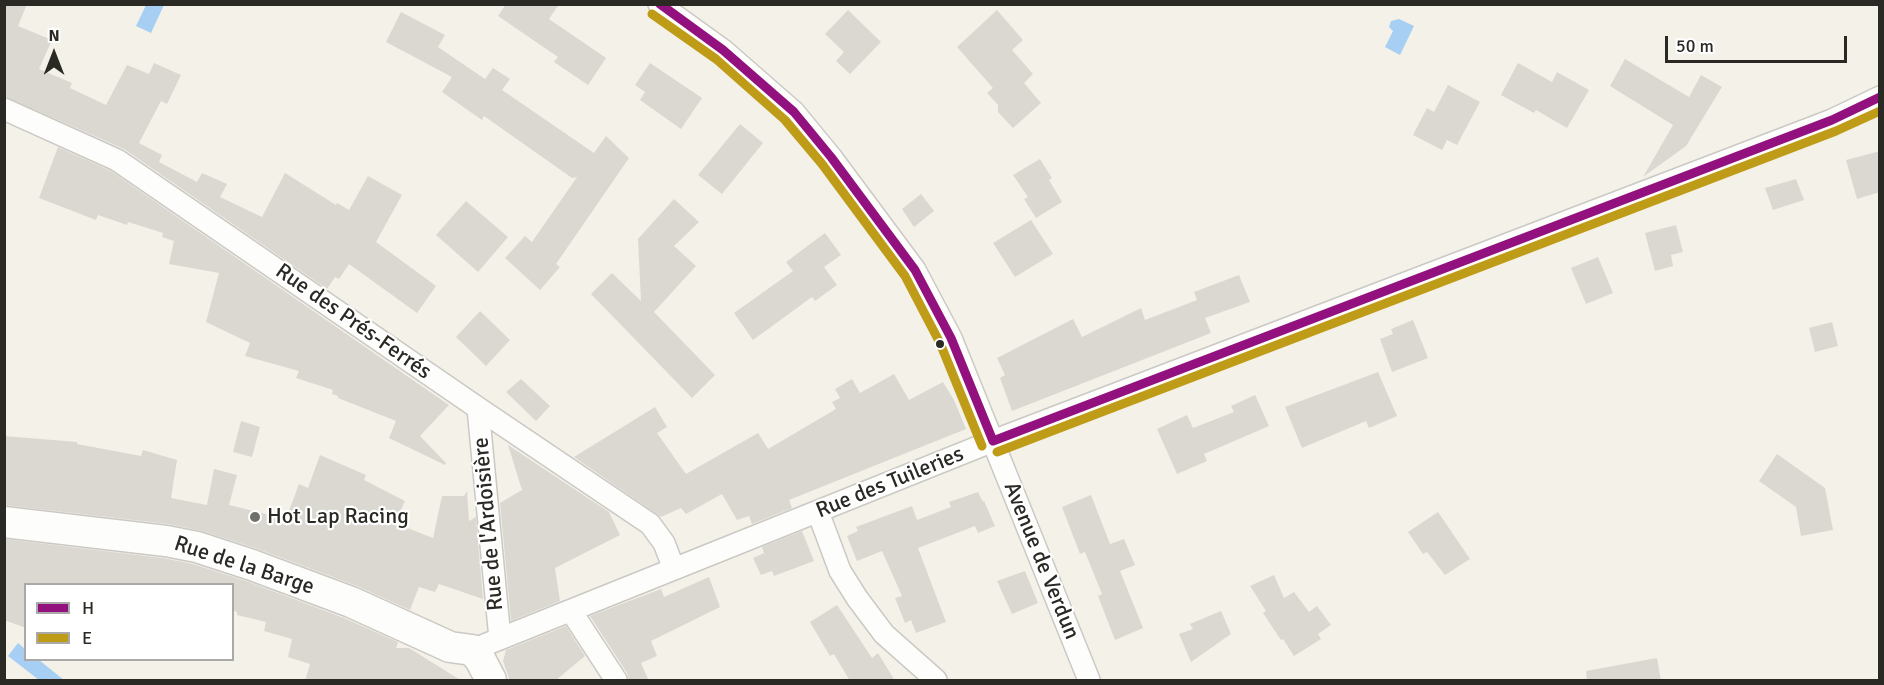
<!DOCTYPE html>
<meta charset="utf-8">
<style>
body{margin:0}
#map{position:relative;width:1884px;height:685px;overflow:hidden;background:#f4f1e9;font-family:Signika,sans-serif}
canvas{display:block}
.frame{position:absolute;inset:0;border:6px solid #2b2924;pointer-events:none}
.legend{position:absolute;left:24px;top:583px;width:210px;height:78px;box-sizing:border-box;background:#fff;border:2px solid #aaa9a7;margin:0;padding:8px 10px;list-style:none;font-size:18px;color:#2b2924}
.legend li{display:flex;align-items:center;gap:12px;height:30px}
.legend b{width:30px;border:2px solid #aaa9a7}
.north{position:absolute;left:24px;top:24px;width:60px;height:60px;-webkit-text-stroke:4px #fff;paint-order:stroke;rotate:0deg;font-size:16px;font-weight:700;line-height:24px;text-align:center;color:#2b2924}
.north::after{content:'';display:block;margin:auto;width:21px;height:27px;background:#2b2924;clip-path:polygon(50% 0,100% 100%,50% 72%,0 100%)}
.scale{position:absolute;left:1665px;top:36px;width:182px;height:27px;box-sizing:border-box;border:3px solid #2b2924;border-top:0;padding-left:8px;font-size:18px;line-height:21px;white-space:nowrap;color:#2b2924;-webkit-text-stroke:4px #fff;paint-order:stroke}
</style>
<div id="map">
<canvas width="1884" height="685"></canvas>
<div class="frame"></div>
<ul class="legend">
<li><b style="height:8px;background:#93117e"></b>H</li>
<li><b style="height:8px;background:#bf9c17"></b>E</li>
</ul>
<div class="north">N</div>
<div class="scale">50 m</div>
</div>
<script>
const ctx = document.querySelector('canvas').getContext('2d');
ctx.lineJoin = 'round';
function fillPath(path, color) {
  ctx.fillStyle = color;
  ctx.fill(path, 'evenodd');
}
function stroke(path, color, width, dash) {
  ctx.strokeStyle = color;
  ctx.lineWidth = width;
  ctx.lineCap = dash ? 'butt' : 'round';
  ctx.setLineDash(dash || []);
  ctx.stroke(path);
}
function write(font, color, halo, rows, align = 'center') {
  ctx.font = font + ' Signika,sans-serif';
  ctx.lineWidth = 4.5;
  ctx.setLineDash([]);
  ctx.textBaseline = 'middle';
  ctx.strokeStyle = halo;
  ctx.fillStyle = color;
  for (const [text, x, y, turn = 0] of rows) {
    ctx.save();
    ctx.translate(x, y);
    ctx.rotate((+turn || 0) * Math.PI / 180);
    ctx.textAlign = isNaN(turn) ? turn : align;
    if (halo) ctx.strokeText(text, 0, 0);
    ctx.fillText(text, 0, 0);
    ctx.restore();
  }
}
const water = new Path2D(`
 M146 5H164L151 33 136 26Z
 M1399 19 1414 26 1400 55 1385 47 1393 31 1389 27 1391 21Z
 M18 643 25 649 26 660H39L64 680H39L8 656Z`);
const building = new Path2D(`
 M4 4H27L18 26 52 40 39 69 72 83 70 88 106 105 127 65 149 74 154 63 181 75 167 104 161 101 139 143 162 155 159 162 197 182 202 173 227 184 220 197 262 217 285 173 336 205 337 203 349 210 368 176 402 195 376 242 436 286 417 313 349 264 339 279 335 277 327 289 124 149 4 96Z
 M506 4H559L549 19 606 58 588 85 554 62 558 57 498 16Z
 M848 10 881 42 850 74 836 61 844 52 825 34Z
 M997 10 1023 40 1012 50 1033 74 1024 83 1041 103 1013 128 998 112V105L987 93 993 88 957 47Z
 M401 12 445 35 438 47 485 79 493 68 510 79 502 90 594 153 606 136 629 158 556 264 560 267 540 290 505 258 525 236 532 242 577 177 572 178 484 116 482 120 442 92 452 77 386 42Z
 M1625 59 1689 97 1701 75 1722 87 1686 146 1643 177 1673 125 1610 86Z
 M650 63 702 98 681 129 640 100 645 92 635 85Z
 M1518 63 1552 82 1557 72 1589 90 1567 128 1536 110 1534 113 1501 95Z
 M1448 85 1480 102 1457 145 1447 140 1442 150 1413 135 1427 108 1434 112Z
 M740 124 763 143 722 194 698 175Z
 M58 147 111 171 449 405 420 436 446 463 445 465 389 438 396 421 338 398V396L332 394 333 390 296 378 299 371 245 356 250 343 206 322 219 273 169 264 174 241 162 237 163 233 128 222 127 225 98 215 96 220 39 198Z
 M1880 151V192L1857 199 1846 160Z
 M1040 159 1052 178 1049 180 1062 202 1036 218 1024 199 1028 197 1013 175Z
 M1796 179 1804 200 1773 210 1765 188Z
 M921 194 934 211 914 227 902 209Z
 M674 199 699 222 674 246 696 266 654 312 715 375 692 398 591 294 612 273 641 301 638 239Z
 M466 201 508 237 478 272 436 235Z
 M1031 220 1053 254 1015 277 993 243Z
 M1676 225 1683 252 1671 255 1673 266 1655 271 1645 233Z
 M825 233 841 255 824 267 837 285 815 301 812 297 753 340 734 313 793 271 786 262Z
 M1598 257 1613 293 1586 304 1571 268Z
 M1239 275 1250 302 1205 318 1211 333 1012 411 1000 378 1005 375 997 358 1073 319 1082 337 1141 308 1145 320 1197 300 1194 292Z
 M480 311 510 340 486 366 456 337Z
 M1413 320 1428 358 1392 372 1380 339 1393 334 1391 329Z
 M1832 322 1838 346 1815 352 1809 328Z
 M1378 372 1397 416 1369 428 1366 421 1302 448 1285 407Z
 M894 374 909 400 943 382 954 400 966 429 789 500 792 508 752 524 749 516 737 520 722 494 686 514 681 508 661 517 574 457 655 407 667 427 657 433 686 474 758 433 768 449 836 409 832 402 840 398 835 389 852 379 860 393Z
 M521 379 550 406 536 421 506 392Z
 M1255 395 1269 426 1204 454 1207 461 1177 474 1157 429 1187 415 1193 428 1234 412 1231 406Z
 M241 421 260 427 252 457 233 452Z
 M4 436 77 442V444L141 456 143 450 177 460 171 498 207 505 214 469 237 475 229 505 286 519 299 484 308 488 320 455 366 475 364 480 405 501 395 523 433 538 442 496H464L467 491 469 521 476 517 483 599 439 584 435 592 419 587 410 610 357 586 258 549 202 531 168 524 4 505Z
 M508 445 609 512 620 535 555 568 560 601 511 621 500 503 522 490Z
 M1777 454 1825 488 1833 530 1801 536 1796 507 1759 481Z
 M978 492 983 502 984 501 995 526 978 533 975 526 918 548 946 622 916 633 911 620 905 623 895 598 902 596 882 551 857 561 847 536 858 531 856 527 912 506 917 520 951 507 949 502Z
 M1091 495 1110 544 1124 539 1135 565 1120 571 1143 628 1115 640 1098 596 1102 594 1085 552 1080 554 1062 507Z
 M1438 512 1470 559 1445 575 1427 552 1423 554 1408 532Z
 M802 531 814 561 774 576 772 571 761 575 753 558 764 553 762 547Z
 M4 539 163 558 193 564 246 581 344 618 398 642 396 648H409L462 681H305L310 664 288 657 292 639 264 631 266 622 237 615V612L232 610V585H26V628L4 620Z
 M1025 571 1038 603 1012 614 997 581Z
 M1274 575 1284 598 1294 592 1309 612 1317 606 1331 625 1318 634 1321 639 1294 656 1283 639 1281 640 1263 613 1266 611 1250 586Z
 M709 577 720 607 651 641 657 656 641 663 649 681H629L627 673 590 616 661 589 664 597Z
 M837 605 872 658 878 653 895 681H850L834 654 830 656 810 622Z
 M1221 611 1231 634 1191 662 1179 634 1193 629 1190 624Z
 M566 626 585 656 555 681H510L503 661 506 650Z
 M1657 658 1661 681H1587L1586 671Z`);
const street = new Path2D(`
 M659 4 723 50 794 112 831 157 915 270 951 338 1089 680
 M4 109 117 160 478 408 650 524 664 543 674 569
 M478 408 500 639
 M818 512 840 571 857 598 884 634 936 680
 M571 611 616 680
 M472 650 993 441 1832 120 1880 97`);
const secondary = new Path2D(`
 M4 522 166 541 197 547 252 565 351 602 450 647 472 650 480 659 491 680`);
const bus1 = new Path2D(`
 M660 4 723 50 794 112 831 157 915 270 951 338 993 441
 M993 441 1832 120 1880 97`);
const bus2 = new Path2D(`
 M652 14 716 59 785 120 822 164 905 276 940 343 982 446
 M997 452 1836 131 1880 111`);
const markers = [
 [940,344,5,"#2b2924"],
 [255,517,6,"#716f69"]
];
const streetNames = [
 ["Rue des Prés-Ferrés",353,322,35],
 ["Rue des Tuileries",890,483,-22],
 ["Rue de l'Ardoisière",489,524,-95],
 ["Avenue de Verdun",1041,561,68],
 ["Rue de la Barge",244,566,18]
];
const poiNames = [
 ["Hot Lap Racing",267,517]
];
fillPath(water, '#a6cff3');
fillPath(building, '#dbd8d2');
stroke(street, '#cbc9c3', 24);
stroke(secondary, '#cbc9c3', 33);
stroke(street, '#fdfdfc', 21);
stroke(secondary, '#fdfdfc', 30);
stroke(bus1, '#93117e', 9);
stroke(bus2, '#bf9c17', 9);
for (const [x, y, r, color] of markers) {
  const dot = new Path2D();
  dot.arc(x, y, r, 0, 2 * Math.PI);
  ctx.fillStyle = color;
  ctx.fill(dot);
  stroke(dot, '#fff', 2);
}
write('22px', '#2b2924', '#fff', streetNames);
write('22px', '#2b2924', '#fff', poiNames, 'left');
</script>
